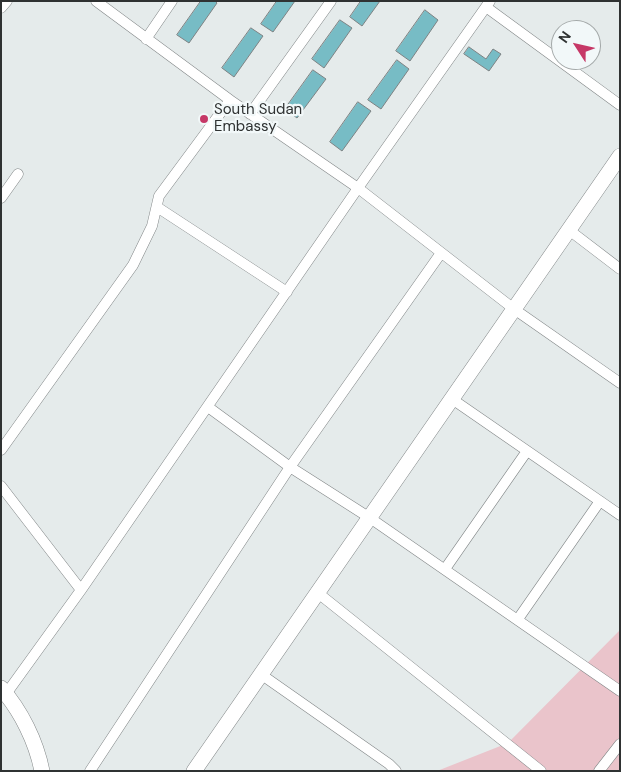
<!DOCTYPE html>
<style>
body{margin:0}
#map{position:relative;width:621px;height:772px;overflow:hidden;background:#e5ebeb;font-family:"DM Sans",sans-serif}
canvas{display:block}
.frame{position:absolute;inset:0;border:2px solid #2f3232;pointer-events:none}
.north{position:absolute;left:551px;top:20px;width:50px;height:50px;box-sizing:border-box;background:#f2f8f9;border:1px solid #a4a9a9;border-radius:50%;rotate:305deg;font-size:14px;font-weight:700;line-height:20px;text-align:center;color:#2f3232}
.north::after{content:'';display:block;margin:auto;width:18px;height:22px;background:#c63867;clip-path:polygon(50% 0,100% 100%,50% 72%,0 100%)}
</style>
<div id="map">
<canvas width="621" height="772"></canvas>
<div class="frame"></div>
<div class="north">N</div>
</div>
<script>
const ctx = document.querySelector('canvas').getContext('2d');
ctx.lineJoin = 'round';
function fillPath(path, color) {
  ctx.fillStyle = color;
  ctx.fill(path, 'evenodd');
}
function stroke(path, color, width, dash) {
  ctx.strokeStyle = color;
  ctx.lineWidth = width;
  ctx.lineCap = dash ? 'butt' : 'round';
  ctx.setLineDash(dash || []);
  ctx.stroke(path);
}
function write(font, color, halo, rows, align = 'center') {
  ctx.font = font + ' "DM Sans",sans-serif';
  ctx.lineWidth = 4.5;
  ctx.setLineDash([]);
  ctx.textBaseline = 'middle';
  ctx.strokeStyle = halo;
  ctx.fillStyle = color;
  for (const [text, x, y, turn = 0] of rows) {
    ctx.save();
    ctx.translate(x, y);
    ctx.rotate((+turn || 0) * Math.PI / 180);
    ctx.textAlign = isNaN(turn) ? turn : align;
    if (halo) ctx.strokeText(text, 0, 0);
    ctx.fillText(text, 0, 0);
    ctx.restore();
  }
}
const green = new Path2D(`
 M620 630V771H437L508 743Z`);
const building = new Path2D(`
 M201 1H215L217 3 189 43 177 35Z
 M277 1H295L273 32 261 24Z
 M361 1H380L362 26 350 17Z
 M425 10 438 20 410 61 396 51Z
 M340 20 352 28 324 68 312 59Z
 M251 28 263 36 234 77 222 68Z
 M469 47 486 59 493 49 501 54 489 71 464 54Z
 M397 60 409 69 381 109 368 100Z
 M313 70 326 79 297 118 285 109Z
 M358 102 371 111 342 151 330 142Z`);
const street = new Path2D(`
 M96 1 230 100 358 188 514 309 620 383
 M486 7 620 105
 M1 8 7 1
 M146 39 172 1
 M250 114 331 1
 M1 198 18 174
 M157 207 287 292
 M569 230 620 269
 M452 399 620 515
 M208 407 290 467 370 518 620 691
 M1 450 133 265 152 226 159 196 230 100
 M1 486 81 590
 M445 569 527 451
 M318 593 541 771
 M518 619 600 501
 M262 675 389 764 396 771
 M6 694 81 590 358 188 490 1
 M90 771 290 467 441 253
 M599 771 620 744`);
const secondary = new Path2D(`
 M1 688C21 711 36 741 42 771
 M194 771 620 156`);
const markers = [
 [204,119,5,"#c63867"]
];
const poiNames = [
 ["South Sudan",214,110],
 ["Embassy",214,127]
];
fillPath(green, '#eac4cb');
fillPath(building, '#77bcc5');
stroke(building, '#7d8283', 1);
stroke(street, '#808586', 11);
stroke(secondary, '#808586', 16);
stroke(street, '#fff', 10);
stroke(secondary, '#fff', 15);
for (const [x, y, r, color] of markers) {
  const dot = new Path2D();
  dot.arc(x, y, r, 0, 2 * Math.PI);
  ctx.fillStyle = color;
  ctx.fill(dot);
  stroke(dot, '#f2f8f9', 2);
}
write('15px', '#2f3232', '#f2f8f9', poiNames, 'left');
</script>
